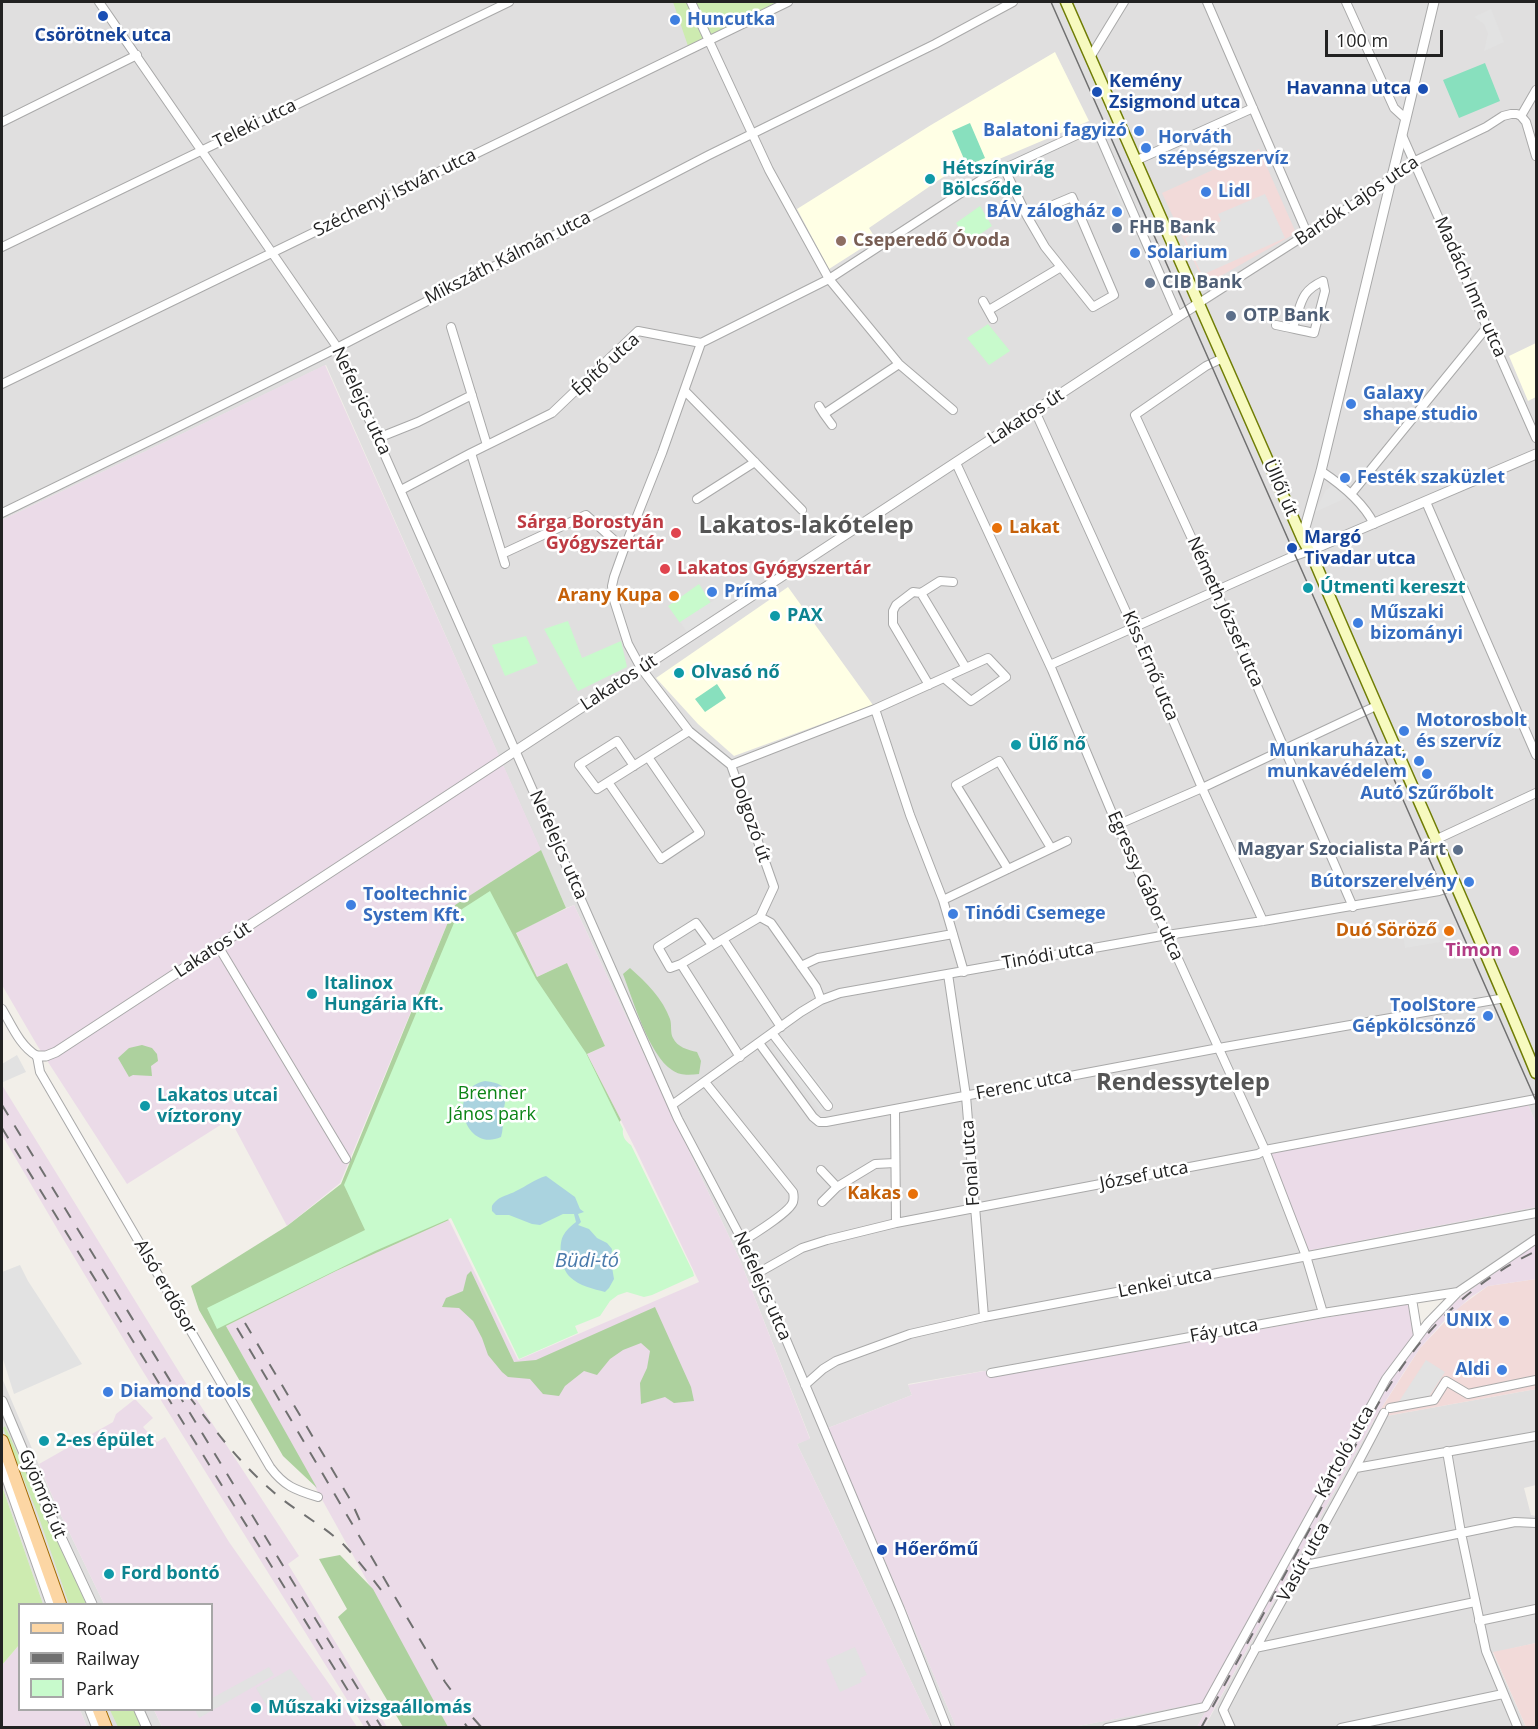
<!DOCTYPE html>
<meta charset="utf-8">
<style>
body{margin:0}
#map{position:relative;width:1538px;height:1729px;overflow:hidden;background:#f2efe9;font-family:"Open Sans",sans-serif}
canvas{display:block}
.frame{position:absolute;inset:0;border:3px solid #222;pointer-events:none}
.legend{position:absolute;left:18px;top:1603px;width:195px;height:108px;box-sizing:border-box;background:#fff;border:2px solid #a7a7a7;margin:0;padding:8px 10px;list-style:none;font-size:18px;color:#222}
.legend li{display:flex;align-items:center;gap:12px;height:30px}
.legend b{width:30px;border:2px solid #a7a7a7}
.scale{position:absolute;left:1325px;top:30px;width:118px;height:27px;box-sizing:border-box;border:3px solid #222;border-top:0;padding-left:8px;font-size:18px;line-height:21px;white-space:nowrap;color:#222;-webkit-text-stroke:4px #fff;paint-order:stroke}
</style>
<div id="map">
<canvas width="1538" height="1729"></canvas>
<div class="frame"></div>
<ul class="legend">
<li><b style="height:8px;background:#fcd6a4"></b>Road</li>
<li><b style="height:8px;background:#707070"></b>Railway</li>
<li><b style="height:16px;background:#c8facc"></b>Park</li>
</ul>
<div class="scale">100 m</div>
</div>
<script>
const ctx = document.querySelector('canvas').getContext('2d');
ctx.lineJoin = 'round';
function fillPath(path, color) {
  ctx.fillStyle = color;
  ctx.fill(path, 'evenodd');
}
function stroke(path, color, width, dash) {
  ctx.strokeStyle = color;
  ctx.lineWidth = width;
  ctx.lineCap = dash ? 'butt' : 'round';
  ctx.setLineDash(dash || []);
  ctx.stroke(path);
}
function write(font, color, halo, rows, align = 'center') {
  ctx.font = font + ' "Open Sans",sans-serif';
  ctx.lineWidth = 5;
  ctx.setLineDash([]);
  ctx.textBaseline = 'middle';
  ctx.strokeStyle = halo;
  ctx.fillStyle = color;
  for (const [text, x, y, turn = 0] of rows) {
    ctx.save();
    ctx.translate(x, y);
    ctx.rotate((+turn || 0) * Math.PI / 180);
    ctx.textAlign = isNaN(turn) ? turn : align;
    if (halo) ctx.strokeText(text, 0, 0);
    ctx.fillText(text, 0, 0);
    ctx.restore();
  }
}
const residential = new Path2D(`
 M2 2H1536V1124L1528 1104 1306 1251 1536 1207V1244L1473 1288 1336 1315 998 1376 983 1371 908 1384 912 1395 828 1428 956 1727H933L797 1444 810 1438 740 1260 574 905 566 908 326 365 2 520Z
 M2 1378 56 1505 104 1604H43L2 1486Z
 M1536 1389V1485L1524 1488 1531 1515 1536 1516V1643L1493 1653 1526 1727 1204 1728 1375 1418Z
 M1212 1700 1197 1727H1073Z
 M80 1710H154L162 1727H87Z`);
const commercial = new Path2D(`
 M1259 149 1296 233 1205 285 1162 193Z
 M1536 1279V1389L1375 1418 1420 1348 1458 1308 1488 1286Z
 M1536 1643V1727H1526L1493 1652Z`);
const industrial = new Path2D(`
 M325 365 541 850 455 905 340 1183 287 1226 230 1119 127 1184 37 1045 2 985V520Z
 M574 905 740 1260 810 1439 797 1444 933 1727H448L226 1326 336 1271 449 1220 518 1360 699 1282 636 1150 587 1054 605 1046 567 963 537 977 516 932Z
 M2 1085 189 1388 299 1556 288 1564 387 1727H364L139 1365 62 1237 2 1135Z
 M1528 1104 1536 1124V1207L1306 1251 1270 1153Z
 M1536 1244V1279L1488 1286 1471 1297 1444 1321 1420 1348 1404 1372 1375 1418 1204 1727H1197L1211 1701 1073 1727H956L828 1428 912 1395 908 1385 984 1371 998 1376 1409 1303 1415 1345 1435 1321 1453 1303 1473 1288Z
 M135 1399 153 1418 143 1427 157 1442 165 1437 229 1542 334 1691 357 1727H162L154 1710H212V1604H104L56 1505 39 1464 113 1422 116 1414Z
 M19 1645 20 1710H80L87 1727 2 1728V1665Z`);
const education = new Path2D(`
 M1055 52 1089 121 959 176 955 169 869 228 876 239 829 269 797 209 931 125Z
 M1536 343V397L1528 401 1509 356Z
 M788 587 873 705 734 756 698 724 656 678Z`);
const grass = new Path2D(`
 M673 2H777L688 46Z
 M5 1426 82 1594 86 1604H69L37 1512 3 1428Z
 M2 1486 43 1604H20L19 1645 2 1665Z
 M110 1710H134L142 1727H118Z`);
const forest = new Path2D(`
 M541 850 566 908 516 933 537 977 567 963 605 1046 587 1054 621 1120 605 1138 446 1218 449 1220 336 1271 226 1326 317 1488 283 1456 199 1310 191 1286 287 1226 341 1184 455 905Z
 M630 968C646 982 663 999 670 1019 672 1025 670 1033 673 1038 677 1047 688 1050 697 1052L701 1061 699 1074C690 1075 680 1076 672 1070 649 1055 633 1000 623 974Z
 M142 1045 152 1048 157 1054 158 1061 151 1066 152 1076 133 1075 129 1077 118 1058 129 1048Z
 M471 1271 514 1362 536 1360 655 1307 691 1387 694 1401 674 1403 665 1397 641 1404 640 1383 647 1368 650 1351 641 1343 623 1350 610 1359 597 1375 584 1371 565 1386 559 1396 543 1394 530 1379 508 1377 502 1372 488 1355 482 1338 473 1321 459 1308 442 1307 446 1298 463 1291 467 1275Z
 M340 1555 373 1589 448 1727H403L338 1617 347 1609 319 1559Z`);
const park = new Path2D(`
 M980 206 992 226 969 242 956 223Z
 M988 324 1010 351 989 365 967 338Z
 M699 584 711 603 680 623 668 606Z
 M568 621 582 658 621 641 627 667 578 691 544 629Z
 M526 636 538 663 505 676 492 645Z
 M490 891 536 979 586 1053 623 1129C622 1136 625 1141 631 1145L693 1272 694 1276 652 1295 644 1297 627 1292 618 1295 610 1301 600 1316 575 1326 578 1333 519 1359 451 1218 375 1251 217 1329 207 1308 365 1230 344 1185 459 911Z`);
const pitch = new Path2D(`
 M1485 63 1500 101 1459 118 1443 80Z
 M970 123 985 158 967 166 952 131Z
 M717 684 726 698 705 712 695 699Z`);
const parking = new Path2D(`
 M1491 9 1504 42 1484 51 1488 34 1484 24 1474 17Z
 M1125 184 1177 298 1167 304 1114 188Z
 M1265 194 1285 238 1202 275 1185 238 1221 221 1218 214Z
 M1332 485 1348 497 1315 512 1326 490Z
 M739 584 742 595 687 632 680 622Z
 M1437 928 1440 942 1405 948 1403 934Z
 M785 1038 834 1103 821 1113 772 1048Z
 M17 1055 26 1072 3 1082 2 1064Z
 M20 1265 28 1281 82 1364 14 1394 2 1356V1272Z
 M1426 1360 1445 1372 1428 1398 1398 1403Z
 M855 1647 867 1675 860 1678 862 1682 840 1692 826 1660Z
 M269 1667 274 1675 199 1718 195 1710H212V1698Z
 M290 1669 313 1699 274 1718 256 1688Z`);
const water = new Path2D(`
 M485 1081C515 1084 504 1098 503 1117 503 1124 503 1130 501 1137 464 1154 446 1088 485 1081Z
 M546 1176 575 1197 580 1209 584 1212 578 1214 581 1222 578 1225 589 1229 597 1238 607 1243 612 1249 611 1261 614 1279 609 1288 605 1292C594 1289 579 1286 570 1277 561 1269 558 1246 563 1236 566 1230 571 1226 576 1222L574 1214H563L540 1225 532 1224 509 1215H496L492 1211C492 1206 491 1206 495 1202 500 1196 509 1195 516 1191 527 1186 535 1179 546 1176Z`);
const minor = new Path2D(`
 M99 2 337 347 678 1119 752 1259 900 1609 947 1728
 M691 2 769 170 829 279 899 364 953 410
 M1207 2 1307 233
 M1346 2 1394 108 1406 119
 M1091 56 1124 2
 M1521 116 1526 122 1536 156
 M1521 116 1536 90
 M2 122 137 55
 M1402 135 1536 438
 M1135 161 1253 108
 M1004 168 1027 216 1045 247 1093 307 1114 295 1072 197 1027 216
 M2 247 509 2
 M983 301 993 319
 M1199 303 1368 195 1415 161 1486 127 1503 116 1511 114H1517L1521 116
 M989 310 1061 267
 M1276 325C1289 328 1301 330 1314 333L1325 291 1323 281C1299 292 1302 304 1293 327
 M451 327 487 445
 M701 343 662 453 624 549 614 577 612 586 613 597 628 644 641 668 689 731 731 765 774 887 760 917 681 964 740 1057
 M1223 358 1206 366 1135 415 1216 591 1353 907
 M2 384 788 2
 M685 391 802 510
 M819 406 824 414 899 364
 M1035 411 1133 627 1202 788 1263 921
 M824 414 832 425
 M378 438 418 422 472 395
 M471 453 505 564
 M956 463 1052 670 1117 825 1265 1150 1306 1256 1323 1313
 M1321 471C1342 485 1363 502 1374 524
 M401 490 471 453 552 413 638 331 701 343 829 279 984 178 1081 133 1095 135 1101 139 1178 316
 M1351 494 1487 327
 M697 499 755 462
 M1426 502 1536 755
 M2 513 166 433 327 353 709 155 935 44 1013 2
 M502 554 586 515 624 549
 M921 593 940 581 953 582
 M1050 665 1289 558 1309 551
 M929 685 893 624V611L896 605 913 592 921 593 966 668
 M875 709 988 658 1006 677 971 701 944 678
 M731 765 875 709 910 815 943 900 964 972
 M634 766 617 741 579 765 597 789 689 731
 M608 782 661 859 700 833 648 757
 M1117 825 1202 788 1376 706
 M1435 840 1536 793
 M1008 869 956 785 999 761 1051 848
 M943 900 1067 841
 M760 917 771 923 816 987 821 1000
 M723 939 781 1027
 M218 946 346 1159
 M681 964 670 968 658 947 696 923 712 945
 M801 966 818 958 953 934
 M948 974 966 1096 984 1317
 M2 1009C12 1026 20 1046 37 1056L40 1072 270 1467C284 1486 295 1490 318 1497
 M772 1033 828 1106
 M759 1043 813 1117 819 1122H826L1219 1048 1505 998
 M705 1082 793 1192C794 1196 794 1198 793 1202 790 1212 754 1234 743 1241
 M672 1105 801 1012 821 1000 840 993 1167 935 1263 921 1439 891 1455 886
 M895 1110 896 1223
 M821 1170 837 1187
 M822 1202 837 1187 875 1164 895 1163
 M758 1273 802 1248 827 1240 896 1223 1258 1154 1265 1150 1536 1099
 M1412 1299 1418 1336
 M991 1373 1323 1313 1458 1292
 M805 1385 823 1369 836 1361 910 1334 984 1317 1536 1213
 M1390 1408 1434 1400 1446 1381 1468 1394 1536 1380
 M1447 1451 1461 1533 1486 1651 1518 1728
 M1356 1468 1536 1436
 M1301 1566 1515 1522 1536 1523
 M1479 1621 1536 1609
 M1255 1648 1475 1602
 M1107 1728 1205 1707 1386 1379 1428 1323 1458 1292 1536 1239
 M1231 1728 1223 1710C1274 1610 1333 1514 1384 1413
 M1341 1728 1503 1694`);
const tertiary = new Path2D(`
 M1302 538 1321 471 1434 2
 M1309 551 1536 454
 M37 1056H46L56 1052 1199 303
 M2 1401 45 1503 92 1604
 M2 1465 51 1604
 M90 1710 97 1728
 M139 1710 147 1728`);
const secondary = new Path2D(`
 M1066 2 1302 538 1314 560C1387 732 1465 901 1536 1073`);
const primary = new Path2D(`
 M2 1441 60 1604
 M99 1710 106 1728`);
const tram = new Path2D(`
 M1051 2 1536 1101`);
const rail = new Path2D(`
 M2 1105 382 1728
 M2 1128 371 1728
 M245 1323 351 1501 361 1523
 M237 1328 445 1682 466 1710 482 1728
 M188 1395C214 1429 237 1460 270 1489 293 1510 322 1524 344 1545 360 1562 374 1581 388 1599
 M451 1704 468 1728
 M1201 1728 1377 1406C1417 1337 1464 1286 1536 1251`);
const markers = [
 [103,16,6,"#1a4fb4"],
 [675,20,6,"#3f7fe0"],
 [1423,89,6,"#1a4fb4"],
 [1097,92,6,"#1a4fb4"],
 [1139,131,6,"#3f7fe0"],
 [1146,148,6,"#3f7fe0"],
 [930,179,6,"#0f9aa8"],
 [1206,192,6,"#3f7fe0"],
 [1117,212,6,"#3f7fe0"],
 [1117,228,6,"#5c6f8a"],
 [841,241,6,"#8d6e63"],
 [1135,253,6,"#3f7fe0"],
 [1150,283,6,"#5c6f8a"],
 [1231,316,6,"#5c6f8a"],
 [1351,404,6,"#3f7fe0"],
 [1345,478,6,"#3f7fe0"],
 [997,528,6,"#e8710a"],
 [676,533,6,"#e0444e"],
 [1292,548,6,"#1a4fb4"],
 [665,569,6,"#e0444e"],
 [1308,588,6,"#0f9aa8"],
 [712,592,6,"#3f7fe0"],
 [674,596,6,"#e8710a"],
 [775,616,6,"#0f9aa8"],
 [1358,623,6,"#3f7fe0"],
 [679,673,6,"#0f9aa8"],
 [1404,731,6,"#3f7fe0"],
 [1016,745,6,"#0f9aa8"],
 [1419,761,6,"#3f7fe0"],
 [1427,774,6,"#3f7fe0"],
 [1458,850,6,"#5c6f8a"],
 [1469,882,6,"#3f7fe0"],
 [351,905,6,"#3f7fe0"],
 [953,914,6,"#3f7fe0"],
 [1449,931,6,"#e8710a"],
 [1514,951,6,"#d1479c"],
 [312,994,6,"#0f9aa8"],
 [1488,1016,6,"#3f7fe0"],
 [145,1106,6,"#0f9aa8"],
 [913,1194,6,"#e8710a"],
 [1504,1321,6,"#3f7fe0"],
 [1502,1370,6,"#3f7fe0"],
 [108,1392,6,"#3f7fe0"],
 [44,1441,6,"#0f9aa8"],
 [882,1550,6,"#1a4fb4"],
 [109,1574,6,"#0f9aa8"],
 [256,1708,6,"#0f9aa8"]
];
const shopNames = [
 ["Huncutka",687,20],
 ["Balatoni fagyizó",1127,131,"right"],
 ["Horváth",1158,138],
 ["szépségszervíz",1158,159],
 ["Lidl",1218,192],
 ["BÁV zálogház",1105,212,"right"],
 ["Solarium",1147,253],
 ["Galaxy",1363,394],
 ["shape studio",1363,415],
 ["Festék szaküzlet",1357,478],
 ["Príma",724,592],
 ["Műszaki",1370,613],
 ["bizományi",1370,634],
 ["Motorosbolt",1416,721],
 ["és szervíz",1416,742],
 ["Munkaruházat,",1407,751,"right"],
 ["munkavédelem",1407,772,"right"],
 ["Autó Szűrőbolt",1427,794,"center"],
 ["Bútorszerelvény",1457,882,"right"],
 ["Tooltechnic",363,895],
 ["System Kft.",363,916],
 ["Tinódi Csemege",965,914],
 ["ToolStore",1476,1006,"right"],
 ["Gépkölcsönző",1476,1027,"right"],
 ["UNIX",1492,1321,"right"],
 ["Aldi",1490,1370,"right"],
 ["Diamond tools",120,1392]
];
const transitNames = [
 ["Csörötnek utca",103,36,"center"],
 ["Kemény",1109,82],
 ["Zsigmond utca",1109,103],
 ["Havanna utca",1411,89,"right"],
 ["Margó",1304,538],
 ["Tivadar utca",1304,559],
 ["Hőerőmű",894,1550]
];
const streetNames = [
 ["Teleki utca",255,124,-26],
 ["Széchenyi István utca",395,193,-26],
 ["Bartók Lajos utca",1357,201,-34],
 ["Mikszáth Kálmán utca",508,258,-27],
 ["Madách Imre utca",1470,287,66],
 ["Építő utca",606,365,-42],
 ["Nefelejcs utca",361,401,65],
 ["Lakatos út",1026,417,-33],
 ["Üllői út",1280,488,66],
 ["Németh József utca",1225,612,66],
 ["Kiss Ernő utca",1150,666,67],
 ["Lakatos út",619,683,-33],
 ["Dolgozó út",750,819,71],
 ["Nefelejcs utca",558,845,66],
 ["Egressy Gábor utca",1145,886,66],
 ["Lakatos út",213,950,-33],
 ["Tinódi utca",1048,956,-10],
 ["Ferenc utca",1024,1085,-11],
 ["Fonal utca",971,1163,-94],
 ["József utca",1144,1176,-11],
 ["Lenkei utca",1165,1283,-11],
 ["Nefelejcs utca",762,1286,66],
 ["Alsó erdősor",165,1287,60],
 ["Fáy utca",1224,1331,-10],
 ["Kártoló utca",1345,1452,-61],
 ["Gyömrői út",42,1494,67],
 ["Vasút utca",1304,1562,-61]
];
const cultureNames = [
 ["Hétszínvirág",942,169],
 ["Bölcsőde",942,190],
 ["Útmenti kereszt",1320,588],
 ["PAX",787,616],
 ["Olvasó nő",691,673],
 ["Ülő nő",1028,745],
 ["Italinox",324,984],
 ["Hungária Kft.",324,1005],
 ["Lakatos utcai",157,1096],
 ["víztorony",157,1117],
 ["2-es épület",56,1441],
 ["Ford bontó",121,1574],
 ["Műszaki vizsgaállomás",268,1708]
];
const serviceNames = [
 ["FHB Bank",1129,228],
 ["CIB Bank",1162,283],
 ["OTP Bank",1243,316],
 ["Magyar Szocialista Párt",1446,850,"right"]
];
const educationNames = [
 ["Cseperedő Óvoda",853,241]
];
const healthNames = [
 ["Sárga Borostyán",664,523],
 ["Gyógyszertár",664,544],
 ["Lakatos Gyógyszertár",677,569,"left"]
];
const foodNames = [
 ["Lakat",1009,528,"left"],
 ["Arany Kupa",662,596],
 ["Duó Söröző",1437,931],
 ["Kakas",901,1194]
];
const hotelNames = [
 ["Timon",1502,951]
];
const parkNames = [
 ["Brenner",492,1094],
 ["János park",492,1115]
];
const waterNames = [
 ["Büdi-tó",587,1261]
];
const districtNames = [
 ["Lakatos-lakótelep",806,526],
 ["Rendessytelep",1183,1083]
];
fillPath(residential, '#e0dfdf');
fillPath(commercial, '#f2dad9');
fillPath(industrial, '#ebdbe8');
fillPath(education, '#ffffe5');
fillPath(grass, '#cdebb0');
fillPath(forest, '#add19e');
fillPath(park, '#c8facc');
fillPath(pitch, '#88e0be');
fillPath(parking, '#e2e2e2');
fillPath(water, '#aad3df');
stroke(minor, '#a9a9a9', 10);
stroke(tertiary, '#a9a9a9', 11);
stroke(secondary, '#707d05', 13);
stroke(primary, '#a06b00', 14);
stroke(minor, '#fff', 8);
stroke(tertiary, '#fff', 9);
stroke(secondary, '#f7fabf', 10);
stroke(primary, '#fcd6a4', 12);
stroke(tram, '#707070', 1.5);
stroke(rail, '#707070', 2, [12, 12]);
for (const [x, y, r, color] of markers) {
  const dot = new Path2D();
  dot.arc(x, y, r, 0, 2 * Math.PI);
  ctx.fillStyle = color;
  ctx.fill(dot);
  stroke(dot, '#fff', 2);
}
write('bold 18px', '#366cbe', '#fff', shopNames, 'left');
write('bold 18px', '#164399', '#fff', transitNames, 'left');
write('18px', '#222', '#fff', streetNames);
write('bold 18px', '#0d838f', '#fff', cultureNames, 'left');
write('bold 18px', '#4e5e75', '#fff', serviceNames, 'left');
write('bold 18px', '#785e54', '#fff', educationNames, 'left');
write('bold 18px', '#be3a42', '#fff', healthNames, 'right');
write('bold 18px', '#c56008', '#fff', foodNames, 'right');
write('bold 18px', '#b23c85', '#fff', hotelNames, 'right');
write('18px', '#0c8416', '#fff', parkNames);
write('italic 20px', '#4a7aab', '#fff', waterNames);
write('bold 24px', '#555', '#fff', districtNames);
</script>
